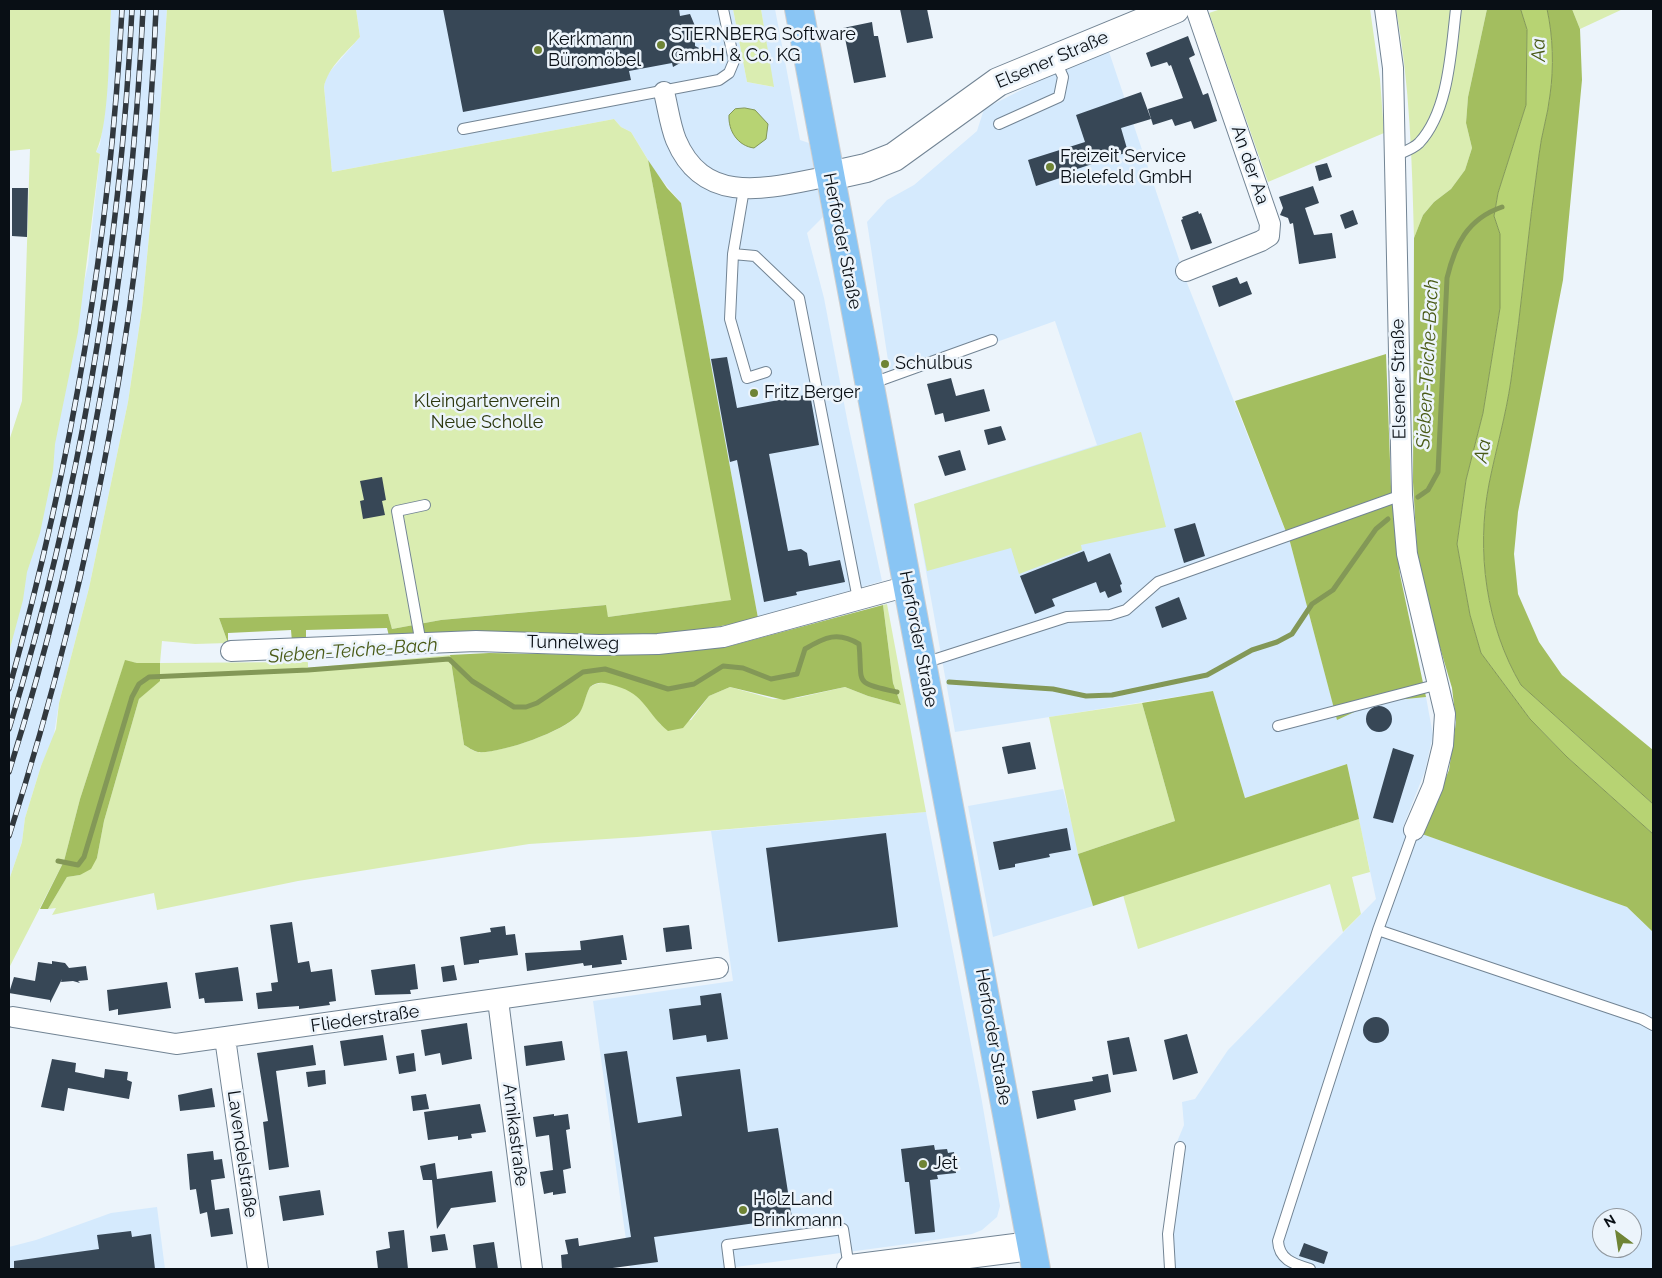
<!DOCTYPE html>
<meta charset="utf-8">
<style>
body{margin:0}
#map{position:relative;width:1662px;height:1278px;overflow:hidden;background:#ecf4fb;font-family:Raleway,sans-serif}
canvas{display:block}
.frame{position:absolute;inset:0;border:10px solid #090f15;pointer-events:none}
.north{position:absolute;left:1592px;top:1208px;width:50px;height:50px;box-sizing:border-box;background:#ecf4fb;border:1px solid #91989f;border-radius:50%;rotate:329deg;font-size:14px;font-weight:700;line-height:20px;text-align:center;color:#090f15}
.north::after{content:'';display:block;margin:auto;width:18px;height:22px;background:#6f8435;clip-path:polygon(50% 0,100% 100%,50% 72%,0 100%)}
</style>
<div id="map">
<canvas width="1662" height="1278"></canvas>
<div class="frame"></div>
<div class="north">N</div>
</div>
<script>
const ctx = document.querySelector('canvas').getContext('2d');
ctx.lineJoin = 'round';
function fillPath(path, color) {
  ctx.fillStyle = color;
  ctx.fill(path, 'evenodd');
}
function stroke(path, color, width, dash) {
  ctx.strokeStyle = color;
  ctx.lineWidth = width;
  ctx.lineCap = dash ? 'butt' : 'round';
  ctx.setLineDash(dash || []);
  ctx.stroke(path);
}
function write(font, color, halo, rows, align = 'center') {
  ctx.font = font + ' Raleway,sans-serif';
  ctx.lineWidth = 5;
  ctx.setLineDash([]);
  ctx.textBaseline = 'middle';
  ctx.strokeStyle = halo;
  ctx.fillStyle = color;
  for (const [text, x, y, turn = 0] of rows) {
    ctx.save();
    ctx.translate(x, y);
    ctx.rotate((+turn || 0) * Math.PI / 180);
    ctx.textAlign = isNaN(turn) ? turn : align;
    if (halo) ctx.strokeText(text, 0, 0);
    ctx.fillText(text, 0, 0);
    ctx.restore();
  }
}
const built = new Path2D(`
 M111 9H167L158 144 142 308 128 402 89 588 59 703 53 740 41 766 25 818 22 842 9 880V517L80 301 88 265 100 154 96 152 100 144 104 118Z
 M356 9H733L747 82 773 87 761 9H775L800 140 809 143 823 217 807 233 824 298 848 424 882 581 758 618 681 203 656 173 631 132 621 127 614 119 332 172 324 87 326 77 332 69 360 37Z
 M1107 46 1187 283 1290 542 1337 719 1376 702 1426 697 1433 735 1425 771 1403 827 1627 907 1653 932V1269H1166L1163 1232 1177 1142 1184 1125 1182 1102 1195 1099 1228 1050 1376 899 1347 764 1245 798 1213 691 955 732 914 504 1097 445 1055 321 891 380 867 222 887 200 914 185 977 131 984 109ZM1602 1218H1632V1248H1602Z
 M1063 789 1093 906 993 937 968 806Z
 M926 812 981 1096 1000 1206 997 1217 982 1230 972 1234 915 1243 721 1269H630L593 1001 733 981 711 831Z
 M157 1207 165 1269H9V1247L36 1240 111 1213Z`);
const green = new Path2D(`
 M9 9H111C109 42 110 125 96 152L100 154 78 332 55 444 53 471 40 533 27 572 23 600 9 652V441L22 401 30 149 9 151Z
 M167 9H356L360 37C347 52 328 67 324 87L332 172 614 119 621 127 631 132 648 160 732 600 608 617 605 605 441 620 392 629 388 615 219 618 228 643 195 644 162 641 160 663 308 662V668L450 655 464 745C468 747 473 751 477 752 498 754 564 732 578 715 583 708 585 696 590 687 603 677 627 686 638 696 647 704 654 716 661 725L691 720 709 696 730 687 773 699 797 698 845 687 868 696 901 705 893 683 883 605 887 604 926 812 637 837 529 844 298 881 157 910 154 893 52 915 56 908 48 909 67 877 80 875 97 858 104 821 139 699 160 680V663H137L125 661 80 799 64 861 9 968V880L22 842 25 818 41 766 56 729 59 703 89 588 128 402 142 308 158 144Z
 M733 9H761L774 87 747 82Z
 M1221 9H1370L1380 79 1384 133 1268 182 1209 13Z
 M1396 9H1487L1468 97 1466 123 1472 148 1465 170 1451 189 1434 202 1423 215 1414 238C1412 161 1410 85 1396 9Z
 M1572 9H1623L1580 29Z
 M1141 432 1166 527 1081 545 1082 550 1019 574 1011 548 927 571 914 504Z
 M1142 703 1175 821 1078 854 1049 717Z
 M1359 819 1370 872 1352 877 1361 914 1343 932 1330 884 1138 949 1123 895Z`);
const forest = new Path2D(`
 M1487 9H1521L1527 30 1526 105 1498 193 1494 216 1500 234V308L1483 413 1466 480 1457 544 1470 615 1481 653 1530 719 1567 757 1653 834V932L1627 907 1422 834 1449 770 1456 722 1452 688 1436 634 1417 552 1413 482 1414 238 1423 215 1434 202 1451 189 1465 170 1472 148 1466 123 1468 97Z
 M1547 9H1572L1580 29 1582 80 1563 280 1518 512 1514 554 1518 594 1539 642 1562 675 1653 750V804L1521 685C1486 626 1476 551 1489 484 1496 449 1506 415 1511 380 1522 305 1528 230 1539 155 1541 135 1548 115 1550 95 1554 67 1553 36 1547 9Z
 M648 160 667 188 681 203 758 618C688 636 616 637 544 637 492 637 440 637 389 636L387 628 306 630V641L292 642 291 630 228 633V643L219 618 388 614 392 629 441 620 606 605 608 617 731 600Z
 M1386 354 1391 487 1400 575 1426 697 1376 702 1337 720 1290 542 1235 401Z
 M883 605 893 683 901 705 868 696 845 687 784 700 730 687 709 696 683 728 668 731C647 714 645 694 616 686 605 683 599 680 590 687 585 696 584 708 578 715 563 732 499 754 478 752 473 751 468 747 464 745L450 655 489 653 598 655 726 647Z
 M125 660 137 663H160V681L139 699 104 821 97 858 91 869 80 875 67 877 48 909H40L64 861 80 799Z
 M1213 691 1245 798 1347 764 1359 819 1093 906 1078 854 1175 821 1142 703Z`);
const water = new Path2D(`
 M1521 9H1547C1553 36 1554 67 1550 95 1548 115 1541 135 1539 155 1528 230 1522 305 1511 380 1506 415 1496 449 1489 484 1476 551 1486 626 1521 685L1653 804V834L1567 757 1530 719 1481 653 1470 615 1457 544 1466 480 1483 413 1500 308V234L1494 216 1498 193 1526 105 1527 30Z
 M745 108 755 110 768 124 766 139 754 148C738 146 728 131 729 115L735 109Z`);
const stream = new Path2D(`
 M1418 497 1428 490 1438 472 1447 278C1455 245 1467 219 1502 207
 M949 682 1053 689 1086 696 1112 695 1207 675 1252 650 1277 642 1292 634 1312 604 1333 590 1376 529 1388 519
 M58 861 78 865 84 857 132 697 139 684 149 677 308 670 449 659 472 681 514 707H526L537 703 583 672 605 669 668 689 694 684 723 666 743 668 771 679 797 674 805 649C825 637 838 631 859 644 863 685 852 682 897 692`);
const building = new Path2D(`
 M443 9H679L680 16 690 14 695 26V46L699 48 689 58 673 67 672 63 629 71 631 80 463 112Z
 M900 9H927L933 38 907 43Z
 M872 22 874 36H878L886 77 854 83 843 28Z
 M1188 36 1195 55 1189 58 1203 95 1208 93 1217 121 1194 129 1191 121 1175 126 1172 119 1153 125 1148 109 1183 98 1171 65 1169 66 1167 62 1151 67 1146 53Z
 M1141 92 1151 119 1121 128 1128 152 1071 171 1072 174 1036 186 1028 160 1085 142 1076 115Z
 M1327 163 1332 177 1319 181 1315 166Z
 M1313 186 1319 203 1305 208 1314 235 1332 233 1336 258 1299 264 1293 223 1290 224 1288 218 1280 215 1283 208 1279 197Z
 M12 188H28L27 237 12 236Z
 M1353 210 1358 224 1345 229 1340 215Z
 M1198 211 1199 214 1201 213 1212 243 1191 250 1181 220 1183 219 1182 217Z
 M1237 277 1240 284 1247 281 1252 294 1219 307 1212 286Z
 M727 357 737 408 810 394 819 445 769 454 788 551 801 549 807 553 809 566 840 560 845 582 796 592 797 595 764 602 737 460 730 462 711 359Z
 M951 378 956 396 984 389 990 411 945 422 943 413 935 415 927 384Z
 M1001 426 1006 440 988 445 984 430Z
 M960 450 966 470 945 476 938 456Z
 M382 477 386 500 382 501 385 515 363 519 360 501 364 500 360 481Z
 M1195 523 1205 556 1184 563 1174 529Z
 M1084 551 1088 562 1110 553 1122 584 1120 585 1122 592 1108 598 1105 591 1100 593 1096 582 1052 599 1055 606 1035 614 1020 576Z
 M1179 597 1187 619 1162 628 1155 607Z
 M1366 719a13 13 0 1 1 26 0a13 13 0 1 1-26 0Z
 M1030 742 1036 769 1008 774 1002 747Z
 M1393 748 1414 755 1393 823 1373 818Z
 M1067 828 1071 850 1049 854 1050 857 1015 864V867L999 870 993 842Z
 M886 833 898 927 778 942 766 848Z
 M292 922 298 963 309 961 311 972 332 969 336 1001 329 1002 330 1005 299 1009V1006L258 1009 256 993 272 991 271 983 278 982 270 925Z
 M689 925 692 949 666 952 663 928Z
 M505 926 506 935 515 934 518 955 479 960V963L464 965 460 937 491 932 490 928Z
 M623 935 627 960H621L622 964 592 968V965L584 966 583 963 527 971 525 953 581 950 580 941Z
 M52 961 65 963 69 968 86 966 88 980 78 981 80 983 73 981 61 982 62 979 50 1003V1000L9 993 14 977 35 981 38 962 52 964Z
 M415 964 418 989 410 990 411 994 375 995 371 970Z
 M454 965 457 980 443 982 441 967Z
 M238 967 243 1001 205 1003 204 998 199 999 195 973Z
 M167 982 171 1008 118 1015V1009L109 1011 107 990Z
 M721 993 728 1039 707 1042 706 1035 673 1040 669 1009 701 1005 700 996Z
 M1363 1030a13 13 0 1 1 26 0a13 13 0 1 1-26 0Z
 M467 1023 472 1059 442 1065 440 1053 425 1056 421 1030Z
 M1187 1034 1198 1073 1173 1080 1164 1040Z
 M383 1035 387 1060 344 1066 340 1041Z
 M1129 1037 1137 1071 1113 1075 1107 1041Z
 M562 1041 565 1060 526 1066 524 1046Z
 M313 1045 316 1065 276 1071 289 1167 269 1170 263 1122 268 1121 257 1053Z
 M627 1051 638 1123 682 1116 676 1077 740 1069 748 1132 778 1128 792 1218 654 1237 658 1262 605 1269H562L561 1255 568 1254 565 1240 578 1238 579 1246 631 1237 604 1054Z
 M414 1053 416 1071 399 1074 396 1056Z
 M52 1059 76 1063 75 1072 104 1078 105 1069 128 1072 127 1080 132 1082 129 1099 68 1088 64 1111 41 1107Z
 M325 1070 326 1084 308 1087 306 1072Z
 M1108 1074 1111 1092 1074 1100 1076 1110 1037 1119 1032 1091 1093 1081 1092 1077Z
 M212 1088 215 1107 180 1111 178 1095Z
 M426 1094 429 1109 413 1111 411 1096Z
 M480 1104 486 1132 471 1134 472 1138 458 1140V1136L428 1140 424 1112Z
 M554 1114V1116L568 1114 570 1129 566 1130 571 1168 563 1170 566 1193 553 1195V1192L544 1194 540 1172 553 1170 549 1135 536 1137 533 1117Z
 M934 1145 935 1150 947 1149 948 1153 954 1152 956 1173 937 1175 938 1179 930 1180 935 1232 915 1234 909 1182H905L901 1149Z
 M213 1151 214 1160 222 1159 225 1178 211 1180 215 1210 229 1208 233 1234 211 1237 207 1212 200 1214 196 1189 190 1190 187 1154Z
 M435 1163 437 1179 492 1171 496 1202 451 1208 437 1229 432 1180H423L420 1166Z
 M320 1190 324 1215 283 1221 279 1196Z
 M404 1230 408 1269H378L376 1251 390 1248 388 1232Z
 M131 1231 132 1237 151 1234 155 1269H14V1261L99 1249 97 1235Z
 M445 1234 448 1250 432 1252 430 1236Z
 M494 1242 498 1269H476L473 1245Z
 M1304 1243 1328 1252 1324 1264 1299 1256Z`);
const service = new Path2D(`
 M999 124 1059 97 1063 77 1055 59
 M463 129 719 80 729 73 734 61 723 9
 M1395 156C1403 152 1413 149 1419 143 1449 111 1451 50 1456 9
 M744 189 733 254 755 256 799 298 858 599
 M733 254 730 319 747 378 766 372
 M870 384 992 340
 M421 644 397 511 425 505
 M924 663 1067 617 1110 615 1126 610 1158 582 1402 495
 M1278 726 1439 684
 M1378 930 1642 1019 1653 1025
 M730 1269 727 1245 843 1229 849 1268
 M1170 1269 1168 1234 1180 1147
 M1310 1269C1294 1264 1279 1260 1278 1241L1378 930 1414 830`);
const minor = new Path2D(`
 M1385 9 1393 68 1402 495 1407 554 1445 714 1443 745 1433 786 1414 830
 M664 92C668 108 670 125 676 140 705 209 772 187 830 176
 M1186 271 1261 241 1269 236 1270 224 1196 9
 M231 651 476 641 599 645 658 644 723 637 908 586
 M498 1000 532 1269
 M13 1017 176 1044 718 968
 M225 1038 258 1269`);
const secondary = new Path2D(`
 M830 176 866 168 894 157 998 82 1175 9
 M851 1269 1031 1246`);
const primary = new Path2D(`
 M799 9 1036 1269`);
const rail = new Path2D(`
 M9 689C71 467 110 239 122 9
 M9 729C80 495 120 253 132 9
 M9 772C87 524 131 268 143 9
 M9 836C95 568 145 290 156 9`);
const markers = [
 [661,45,5,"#6f8435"],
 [538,50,5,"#6f8435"],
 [1050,167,5,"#6f8435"],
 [885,364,5,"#6f8435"],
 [754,393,5,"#6f8435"],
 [923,1164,5,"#6f8435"],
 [743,1210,5,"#6f8435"]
];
const poiNames = [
 ["STERNBERG Software",671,35],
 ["GmbH & Co. KG",671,56],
 ["Kerkmann",548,40],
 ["Büromöbel",548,61],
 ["Freizeit Service",1060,157],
 ["Bielefeld GmbH",1060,178],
 ["Schulbus",895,364],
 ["Fritz Berger",764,393],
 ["Jet",933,1164],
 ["HolzLand",753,1200],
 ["Brinkmann",753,1221]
];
const streetNames = [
 ["Elsener Straße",1052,60,-23],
 ["An der Aa",1250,165,71],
 ["Herforder Straße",842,241,79],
 ["Elsener Straße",1399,379,-91],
 ["Herforder Straße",918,639,79],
 ["Tunnelweg",573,643,1],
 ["Fliederstraße",365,1019,-8],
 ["Herforder Straße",993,1037,80],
 ["Arnikastraße",515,1135,83],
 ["Lavendelstraße",242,1154,82]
];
const parkNames = [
 ["Kleingartenverein",487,402],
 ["Neue Scholle",487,423]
];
const waterNames = [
 ["Aa",1539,50,-92],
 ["Sieben-Teiche-Bach",1428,364,-87],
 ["Aa",1483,451,-80],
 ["Sieben-Teiche-Bach",353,651,-4]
];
fillPath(built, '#d5eafd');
fillPath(green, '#daedb1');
fillPath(forest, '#a3be5f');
fillPath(water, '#b7d373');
stroke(water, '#839857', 1);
stroke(stream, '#839857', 5);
fillPath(building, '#374756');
stroke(service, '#728494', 12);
stroke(minor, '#728494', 22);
stroke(secondary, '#728494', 30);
stroke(primary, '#cecfd0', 30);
stroke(service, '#fff', 10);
stroke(minor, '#fff', 20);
stroke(secondary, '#fff', 28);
stroke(primary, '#89c5f4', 28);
stroke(rail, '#31383e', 5.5);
stroke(rail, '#ecf4fb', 4, [11]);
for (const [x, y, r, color] of markers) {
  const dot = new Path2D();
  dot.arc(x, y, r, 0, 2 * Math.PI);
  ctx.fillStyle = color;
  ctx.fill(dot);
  stroke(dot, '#ecf4fb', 2);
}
write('18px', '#090f15', '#ecf4fb', poiNames, 'left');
write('18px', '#090f15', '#ecf4fb', streetNames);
write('18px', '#2c370f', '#ecf4fb', parkNames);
write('italic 19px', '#495a16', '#ecf4fb', waterNames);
</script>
